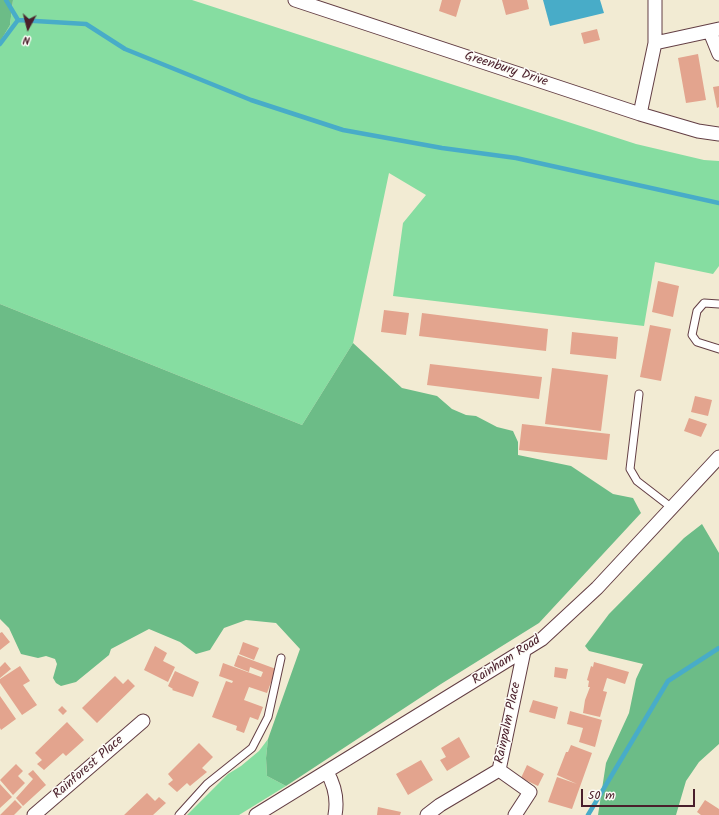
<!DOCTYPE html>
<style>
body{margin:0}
#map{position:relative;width:719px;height:815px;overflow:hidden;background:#f2ebd3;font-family:Kalam,sans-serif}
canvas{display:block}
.north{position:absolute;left:8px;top:8px;width:40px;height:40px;-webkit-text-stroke:3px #fdfcf7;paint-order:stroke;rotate:187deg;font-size:11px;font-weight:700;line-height:16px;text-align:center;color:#4a1f2b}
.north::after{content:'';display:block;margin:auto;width:14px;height:18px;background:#4a1f2b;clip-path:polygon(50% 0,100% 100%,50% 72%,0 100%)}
.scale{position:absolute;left:581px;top:789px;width:114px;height:18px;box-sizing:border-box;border:2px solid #4a1f2b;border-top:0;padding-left:5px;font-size:12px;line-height:14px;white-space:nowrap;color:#4a1f2b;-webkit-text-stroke:3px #fdfcf7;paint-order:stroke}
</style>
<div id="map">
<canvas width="719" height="815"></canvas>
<div class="north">N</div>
<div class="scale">50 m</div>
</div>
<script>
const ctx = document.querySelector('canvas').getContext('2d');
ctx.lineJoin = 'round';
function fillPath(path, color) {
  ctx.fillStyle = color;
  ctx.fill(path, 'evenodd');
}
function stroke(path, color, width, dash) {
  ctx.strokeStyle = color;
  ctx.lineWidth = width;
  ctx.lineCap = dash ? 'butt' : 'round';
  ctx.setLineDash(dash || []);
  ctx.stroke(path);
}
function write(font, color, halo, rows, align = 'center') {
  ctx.font = font + ' Kalam,sans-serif';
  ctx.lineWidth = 3;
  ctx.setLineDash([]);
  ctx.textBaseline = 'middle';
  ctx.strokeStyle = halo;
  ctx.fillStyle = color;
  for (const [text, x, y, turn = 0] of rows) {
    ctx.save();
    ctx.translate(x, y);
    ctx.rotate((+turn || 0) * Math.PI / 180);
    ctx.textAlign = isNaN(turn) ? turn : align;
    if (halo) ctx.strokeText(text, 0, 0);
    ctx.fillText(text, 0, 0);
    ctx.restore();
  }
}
const green = new Path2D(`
 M13 0H192L636 144 704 160 719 161V266L713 274 655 262 644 326 393 296 403 223 426 195 389 173 353 343 302 425 0 304V42L10 25Z
 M268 739 266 758 267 776 286 786 239 815H187L228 774 241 766 259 751Z`);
const forest = new Path2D(`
 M0 0H13L10 25 0 42Z
 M0 304 302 425 353 343 402 388 437 396 452 409 466 415 476 416 497 427 513 431 518 442V455L571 466 613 494 633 498 641 513 539 623 441 684 286 786 267 776 266 758 268 739 300 649 276 623 246 620 224 628 210 650 196 654 180 642 149 629 111 649 109 655 76 682 61 686 56 683 53 678 57 664 55 659 46 656 38 658 21 654 9 628 0 619Z
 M702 524 719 553V744L699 762 686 781 676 815H598L606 763 629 713 636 679 643 664 589 651 585 646 609 614 684 538Z`);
const water = new Path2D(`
 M543 0H600L604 13 550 26Z`);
const stream = new Path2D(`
 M6 0 18 20
 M0 44 18 20 86 24 125 49 251 100 343 130 442 148 516 158 719 203
 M588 815 668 681 719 648`);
const building = new Path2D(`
 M442 0H461L456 17 439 11Z
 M502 0H527L529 9 506 15Z
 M597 29 600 40 584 44 581 33Z
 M698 54 706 100 686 103 678 58Z
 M719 86V107L717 108 713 87Z
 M658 281 679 286 673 317 652 312Z
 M384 310 409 313 406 335 381 332Z
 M422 313 548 329 546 351 419 336Z
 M650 325 671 329 661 381 640 377Z
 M572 332 618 337 616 359 570 354Z
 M430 364 542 377 539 399 427 385Z
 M552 368 608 375 601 431 545 424Z
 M695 396 712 400 708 416 691 412Z
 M689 418 707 424 701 437 684 431Z
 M522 424 610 434 607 460 519 450Z
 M2 632 10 642 0 650V633Z
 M243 642 259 648 254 660 239 654Z
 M155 646 167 653 163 661 175 667 168 682 144 670Z
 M238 655 276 669 267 693 249 687 244 700 263 707 258 720 250 717 244 733 236 730 237 726 212 717 226 681 232 683 233 681 219 676 223 663 261 677 263 672 250 667 249 672 234 666Z
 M5 662 11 669 0 678V667Z
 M594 662 629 672 625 684 607 678 603 691 607 692 600 717 583 713 585 700 590 687H588L589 681 587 680 591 666 593 667Z
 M20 666 30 681 23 685 37 705 22 715 0 683V679Z
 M555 667 568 669 566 679 554 677Z
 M175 671 199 682 193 697 172 690 173 689 168 686Z
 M115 676 123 684 128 679 135 686 97 723 82 708Z
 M0 696 16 719 1 730 0 728Z
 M533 700 558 707 555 719 529 712Z
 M62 706 67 711 63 715 58 710Z
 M570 711 602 720 595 747 579 742 583 728 567 724Z
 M67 722 84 740 66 756 63 753 44 770 37 764 42 760 35 753Z
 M459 737 470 757 447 771 440 760 446 757 441 748Z
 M199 743 213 757 202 768 207 772 190 786 187 783 177 792 168 784 173 780 168 774Z
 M571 745 592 753 572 809 548 802 557 777 577 784 557 775 566 752H568Z
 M421 760 433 780 408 795 396 774Z
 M16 764 23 771 18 776 25 783 13 795 0 780Z
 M527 765 544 774 538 786 521 778Z
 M33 770 46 785 23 806 16 798 33 779 28 774Z
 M0 784 12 797 0 808Z
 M147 793 155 801 159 797 166 803 153 815H124Z
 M15 800 22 807 14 815H0Z
 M705 800 719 809V815H701L697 812Z
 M378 807 401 812 400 815H377Z`);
const lane = new Path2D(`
 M719 304 704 303 697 311 692 335 697 342 719 349
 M639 394 630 469 637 481 672 508
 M179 815 207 784 252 748 268 717 281 658`);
const street = new Path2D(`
 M295 0 640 114 698 131 719 134
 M710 32 719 54
 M655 43 719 29
 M640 114 655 43V0
 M499 770 530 792 515 815
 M327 772C335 786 338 799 335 815
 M34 815 143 721
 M256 815 542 639 597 588 719 457
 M427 815 440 805 499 770 524 651`);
const streetNames = [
 ["Greenbury Drive",506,70,18],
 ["Rainham Road",507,661,-33],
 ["Rainpalm Place",509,723,-78],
 ["Rainforest Place",89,768,-41]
];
fillPath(green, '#86dda1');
fillPath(forest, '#6cbc87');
fillPath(water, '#48acc8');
stroke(stream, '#48acc8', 4.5);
fillPath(building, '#e3a48e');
stroke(lane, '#633e44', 9);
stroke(street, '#633e44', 15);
stroke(lane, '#fff', 7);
stroke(street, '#fff', 13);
write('13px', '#4a1f2b', '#fdfcf7', streetNames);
</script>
